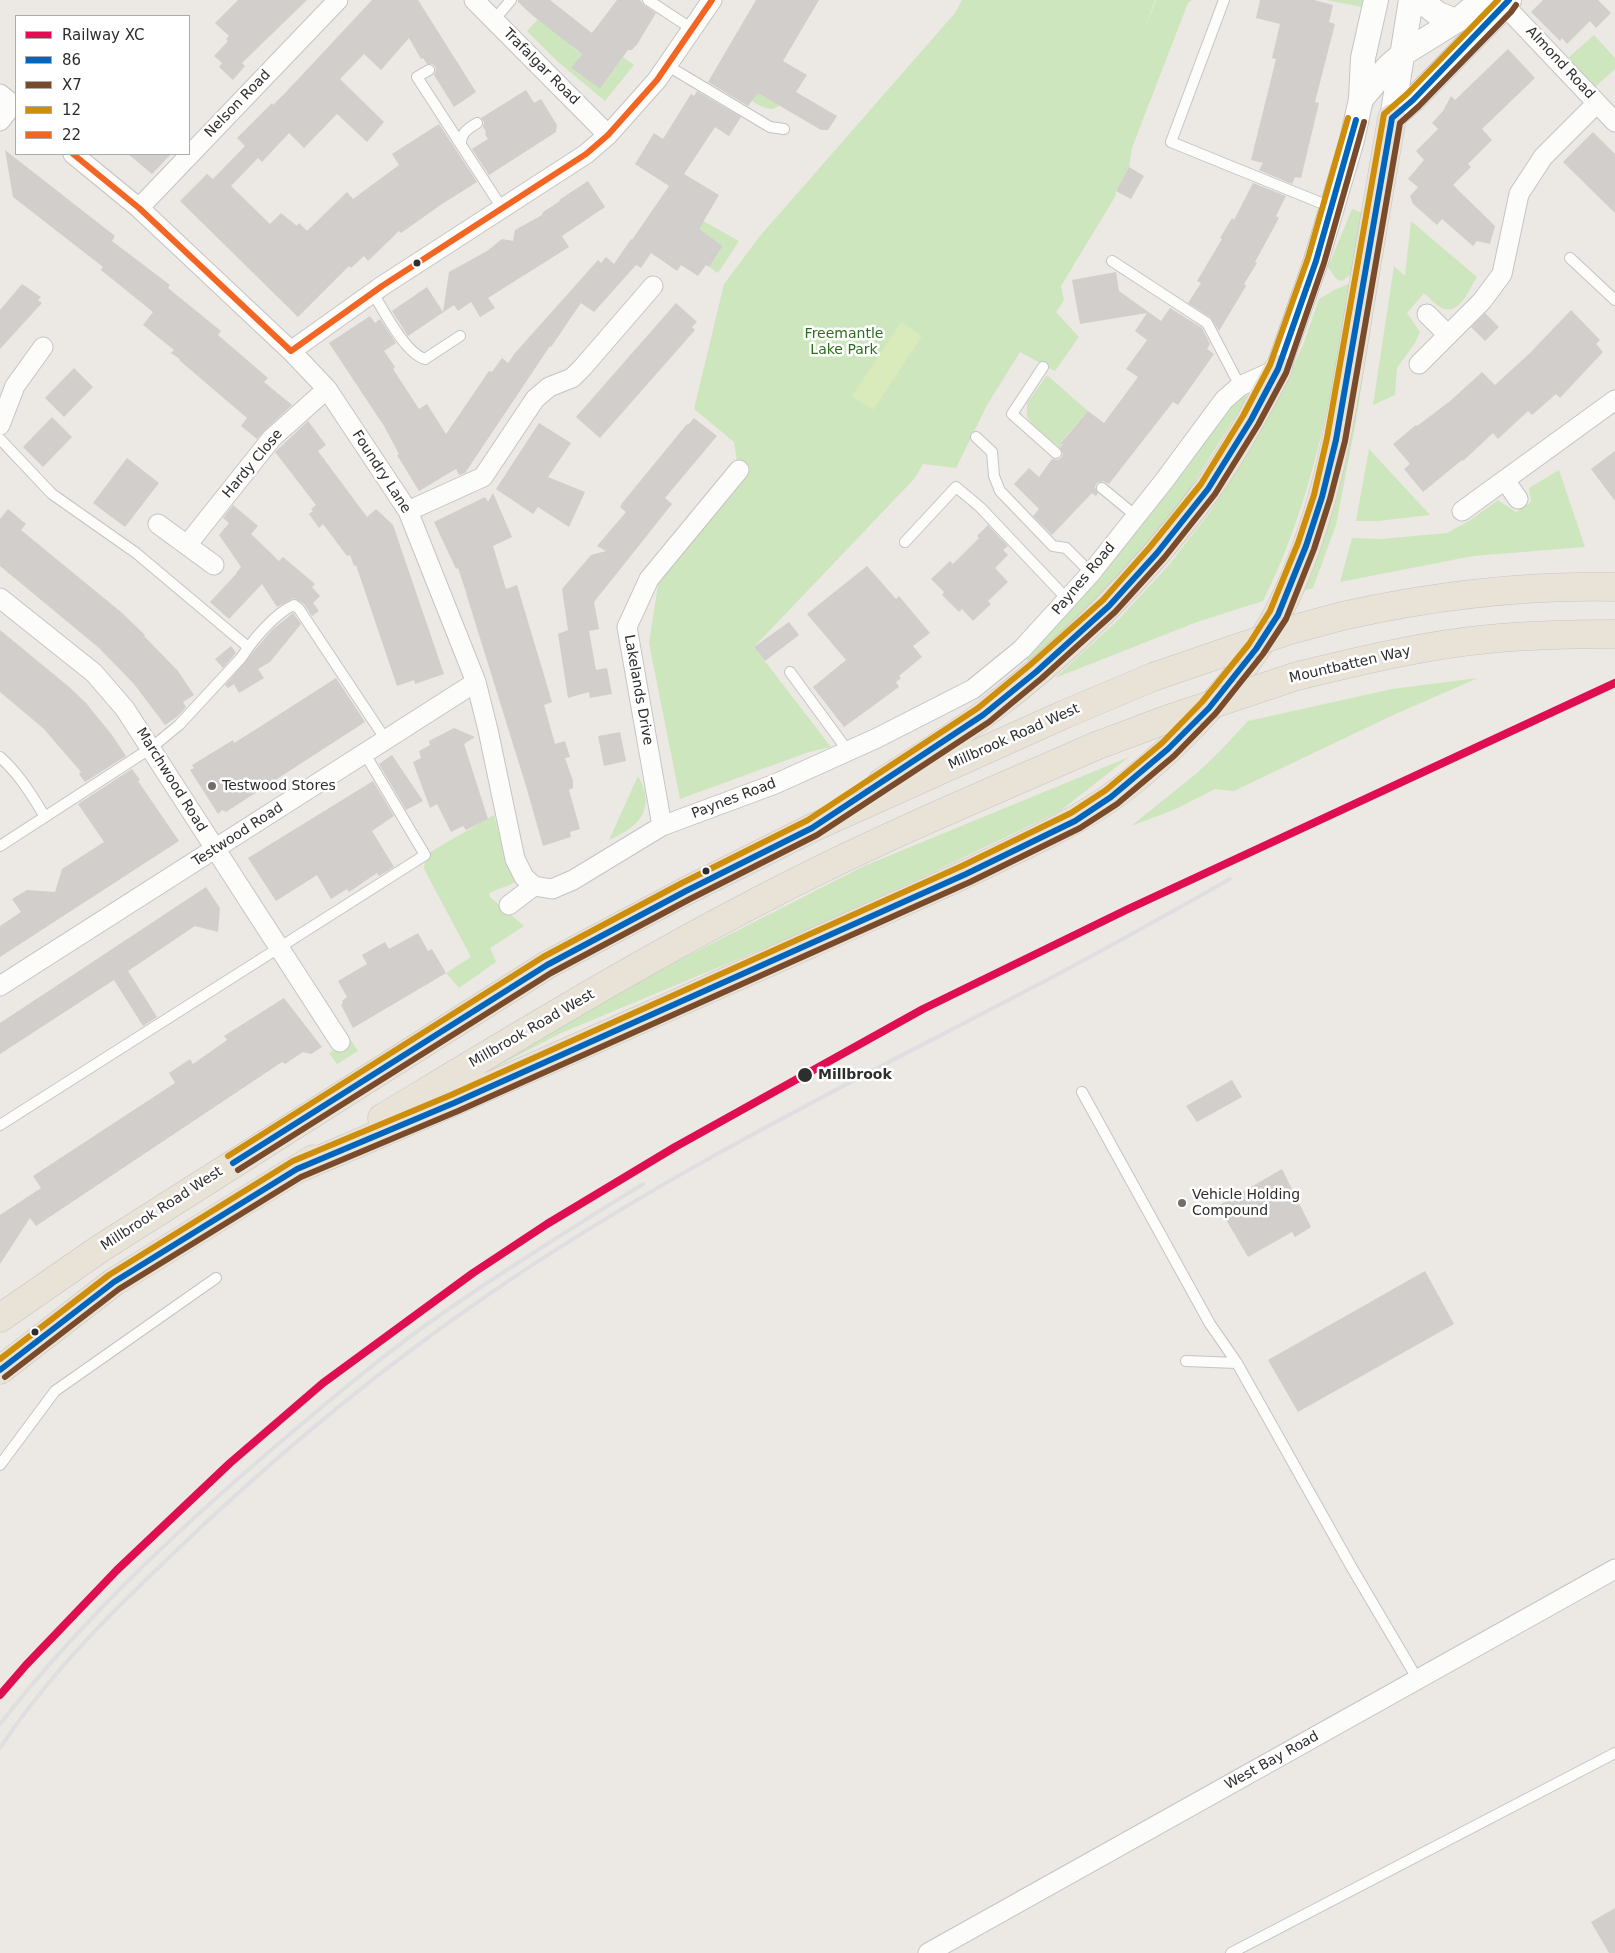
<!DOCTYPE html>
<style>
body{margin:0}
#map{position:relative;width:1615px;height:1953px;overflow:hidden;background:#ece8e4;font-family:"DejaVu Sans",sans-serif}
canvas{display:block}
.legend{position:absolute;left:15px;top:15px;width:175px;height:140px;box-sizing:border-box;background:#fff;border:1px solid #ababab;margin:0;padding:6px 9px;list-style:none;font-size:15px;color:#2e2e2e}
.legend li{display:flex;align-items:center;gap:10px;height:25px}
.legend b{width:25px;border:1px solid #ababab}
</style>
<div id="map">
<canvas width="1615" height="1953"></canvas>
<ul class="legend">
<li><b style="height:6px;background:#df0d52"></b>Railway XC</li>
<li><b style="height:6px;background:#0065bd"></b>86</li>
<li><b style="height:6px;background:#7a4b2a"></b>X7</li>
<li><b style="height:6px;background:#cf8e09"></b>12</li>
<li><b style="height:6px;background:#f26522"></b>22</li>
</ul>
</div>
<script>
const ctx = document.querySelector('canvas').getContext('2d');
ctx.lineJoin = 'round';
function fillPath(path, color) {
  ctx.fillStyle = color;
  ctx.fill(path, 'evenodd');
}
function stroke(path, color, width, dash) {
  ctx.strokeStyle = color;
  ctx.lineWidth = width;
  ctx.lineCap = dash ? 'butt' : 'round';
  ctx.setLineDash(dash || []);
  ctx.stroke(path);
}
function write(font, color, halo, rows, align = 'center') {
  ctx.font = font + ' "DejaVu Sans",sans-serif';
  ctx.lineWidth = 5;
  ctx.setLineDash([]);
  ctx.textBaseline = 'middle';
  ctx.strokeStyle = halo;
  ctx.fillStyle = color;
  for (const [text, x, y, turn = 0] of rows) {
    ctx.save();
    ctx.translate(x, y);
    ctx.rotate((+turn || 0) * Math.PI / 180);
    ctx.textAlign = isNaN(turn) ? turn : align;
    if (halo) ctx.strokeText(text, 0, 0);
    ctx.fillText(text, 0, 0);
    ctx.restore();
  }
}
const green = new Path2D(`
 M962 0H1155L1145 29 1156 0H1192L1188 3 1132 148 1129 167 1116 191 1115 197 1061 286 1064 300 1056 312 1079 337 1055 371 1020 352 987 405 956 468 923 464 914 479 754 647 831 747 809 752 680 799 649 643 658 585 738 470 734 442 694 409 724 284 760 236 955 13Z
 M1326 0H1365L1362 7Z
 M538 19 572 44 573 48 582 54 572 69 600 89 623 57 634 65 605 101 558 62 527 31Z
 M1594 35 1615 58V69L1594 88 1568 58Z
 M793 84C781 105 778 118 752 101L759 89Z
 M1352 209 1365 214 1356 271 1342 281 1336 279 1328 267Z
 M689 213 739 241 718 273 709 267 723 246 704 233 696 243Z
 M1411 221 1477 277C1469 289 1460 316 1442 308 1435 305 1429 297 1424 293L1407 313 1420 332 1415 343 1397 368 1395 395 1373 405 1394 266 1405 276Z
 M1353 282C1332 390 1313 502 1263 601L1197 622 1055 678 1117 621 1168 566 1210 512 1249 452 1276 402 1303 345 1319 299 1334 290Z
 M1376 293 1355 427 1336 525 1313 588 1297 592Z
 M1047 375 1088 411 1061 442 1063 444 1060 448 1033 425 1027 417V403Z
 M1242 393 1248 397 1171 519 1109 590 1029 662 1025 657 1231 397Z
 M1369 449 1430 515 1378 521H1356Z
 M1559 470 1585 547 1473 556 1340 582 1352 538 1381 539 1447 533 1469 521 1498 500 1516 512 1531 502 1529 488Z
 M1478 678 1391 716 1234 791 1215 789 1176 809 1131 826 1197 773 1220 751 1248 721 1392 689Z
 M1129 757 1060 811 923 877 777 943 561 1033 458 1087 554 1024 864 866Z
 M638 776C657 809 639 827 609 840Z
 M494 815 501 841 519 881 489 893 490 897 524 926 490 948 496 962 459 988 446 973 471 957 424 869 425 855Z
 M350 1039 358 1051 337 1064 329 1053Z`);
const pitch = new Path2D(`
 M901 322 922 336 873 410 852 396Z`);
const building = new Path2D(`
 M238 0H307L242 63 245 66 233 80 219 67 222 63 214 56 228 41 226 39 229 36 215 23Z
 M372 0H418L476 92 454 107 434 75 436 70 435 66 432 64H427L423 58 421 59 409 38 381 70 364 54 340 79 384 122 367 142 337 114 304 148 289 133 262 162 258 158 231 186 270 224 281 213 297 226 299 223 307 231 347 192 353 199 399 165 392 154 439 124 477 182 442 204 401 233 399 231 368 261 364 256 351 268 349 266 298 317 180 201 207 174 213 179 245 146 237 138 272 103 273 105 287 91Z
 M518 0H550L592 33 617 0H640L644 5 656 13 638 43 632 50H628L600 89 571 68 582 54 532 15 518 2Z
 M756 0H819L783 61 807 75 796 92 837 116 828 130H821L758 93 748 106 708 82Z
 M1260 0H1314L1333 5 1329 22 1335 24 1315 102 1319 103 1301 178 1295 177 1292 184 1259 170 1263 163 1251 160 1276 59 1272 58 1280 24 1256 18Z
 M1543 0H1598L1611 13 1596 28 1590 21 1567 44 1562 38 1560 41 1531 12Z
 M1508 49 1535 78 1482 129 1492 140 1468 164 1471 167 1453 185 1495 226 1490 244 1477 241 1473 246 1442 219 1437 225 1413 204 1410 196 1418 187 1408 179 1424 160 1416 151 1438 129 1432 123 1443 111 1451 96 1455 100Z
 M526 90 534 103 541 99 557 125 556 132 489 175 472 149 488 139 485 134 486 132 483 127 484 122 481 118Z
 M697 91 741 117 729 136 715 127 684 174 719 195 699 229 723 246 709 267 706 265 698 276 681 265 677 271 651 253 641 268 636 265 594 312 581 303 551 347 550 346 465 473 459 475 456 469 419 491 397 455 399 454 384 426 329 343 370 316 375 323 380 319 396 343 384 351 395 367 393 369 419 409 427 404 446 434 489 371 492 372 502 358 508 363 515 353 598 260 601 263 606 257 614 264 631 239 632 240 669 186 635 164 654 133 663 139 691 94 694 96Z
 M1593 132 1615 154V213L1563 162Z
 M5 150 115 236 112 241 170 285 168 288 221 331 218 335 268 378 264 382 292 405 265 430 257 439 241 426 247 418 179 360 180 359 171 353 174 350 143 325 153 312 101 270 103 267 13 197Z
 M128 154H171L152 174Z
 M1129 167 1144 176 1131 199 1116 191Z
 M588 181 605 207 562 236 569 247 488 298 495 308 480 317 471 302 458 311 454 305 408 336 392 311 427 287 443 312 449 272 487 251 502 239 513 241 515 230 542 215 543 212 560 201 559 200Z
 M1253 183 1286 196 1276 216 1279 218 1255 262 1257 263 1244 284 1246 286 1219 331 1211 318 1188 303 1201 283 1197 281 1222 239 1220 238 1232 218 1234 220Z
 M1116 272 1119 291 1161 321 1170 308 1202 328 1210 344 1207 349 1214 354 1178 405 1173 402 1109 484 1103 481 1097 483 1095 487 1098 493 1096 496 1092 493 1052 535 1033 516 1039 509 1014 484 1029 468 1039 477 1052 459 1058 460 1061 458 1063 454 1060 448 1063 444 1061 443 1088 411 1104 423 1138 377 1126 369 1147 340 1135 331 1147 313 1080 324 1072 280Z
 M22 284 41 297 38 300 42 303 0 349V310Z
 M676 303 697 322 692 327 695 330 600 438 576 417Z
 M1571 310 1600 340 1596 344 1603 352 1560 398 1556 394 1532 415 1528 411 1498 439 1493 433 1463 461 1462 460 1423 492 1404 469 1410 464 1393 444 1416 425 1417 426 1449 402 1482 372 1495 385 1530 353Z
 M1485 313 1499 327 1485 341 1471 327Z
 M74 368 93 387 64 417 45 398Z
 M52 417 72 437 43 467 23 447Z
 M694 418 717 436 665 498 672 504 594 602 599 629 589 631 596 670 607 668 612 694 590 698 589 692 568 698 558 634 568 630 562 589 591 555 606 551 597 546 626 512 620 507 623 502 687 424 688 425Z
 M308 421 326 445 318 451 367 517 376 509 393 525 444 674 415 684 414 680 397 686 356 565 354 566 350 555 347 556 323 524 319 528 309 514 313 511 311 509 316 505 275 452Z
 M539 423 571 443 548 477 585 492 569 527 538 507 533 514 496 489Z
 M1615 451V501L1591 469Z
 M127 458 159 483 125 527 93 503Z
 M493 493 512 537 493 546 506 589 517 585 552 702 544 705 555 744 565 741 570 757 565 758 573 781V788L569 790 580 829 570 832 571 837 543 846 526 786 466 593 467 595 458 568 456 569 434 522 485 497 488 502Z
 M233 505 258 526 251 534 279 561 283 557 315 584 312 587 320 596 313 603 319 611 312 616 304 604 294 598 277 607 262 584 229 619 210 602 237 573H236L241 567 219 535 229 523 223 518Z
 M8 509 26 524 21 530 121 612 145 635 144 636 178 671 194 695 183 702 186 707 178 716 165 725 134 684 99 648 0 566V519Z
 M988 525 1008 546 1003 550 1008 555 995 568 1008 582 988 601 991 604 973 621 962 609 959 612 942 595 944 592 931 579 950 561 953 564 979 538 977 536Z
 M867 566 896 599 899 596 930 633 913 646 922 657 899 676 901 678 896 682 899 687 844 727 813 687 846 660 807 614Z
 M293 613 301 624 270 662 258 669 264 678 239 693 234 684 228 688 225 685 272 630Z
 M789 622 799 635 765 661 754 647Z
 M0 630 68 686 86 703 112 735 126 756 85 782 79 774 81 772 44 729 0 692Z
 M231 646 236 653 223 668 215 659Z
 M336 678 365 722 226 812 222 810 218 814 190 770 194 768 192 765 233 740 234 743 258 728Z
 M454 728 475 737 464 744 488 819 466 830 463 826 451 832 437 804 430 808 413 762 421 758 419 751 430 745 429 741Z
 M620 732 626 761 604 766 598 736Z
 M392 755 423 801 406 810 379 764Z
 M132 769 140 780 138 781 179 841 0 957V926L21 912 12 899 27 890 55 892 62 869 104 842 78 804Z
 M373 781 394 816 372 831 394 867 379 876 377 873 349 892 347 889 331 899 317 875 276 901 248 858Z
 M206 887 220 908 218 932 195 926 128 971 157 1017 143 1026 114 980 0 1054V1023Z
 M418 933 428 951 432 949 446 973 353 1028 341 1005 343 1003 342 1001 347 997 338 981 367 964 362 955 385 942 389 949Z
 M284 998 322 1047 311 1054 303 1052 285 1064 282 1062 36 1226 30 1218 0 1264V1215L41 1188 33 1176 175 1083 169 1073 190 1059 193 1064 227 1040 224 1036Z
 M1232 1080 1242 1097 1197 1122 1186 1106Z
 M1282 1169 1311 1227 1295 1237 1292 1232 1248 1257 1218 1206Z
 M1425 1271 1454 1324 1298 1412 1268 1360Z
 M1615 1908V1953H1609L1591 1922Z`);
const service = new Path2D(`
 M648 0 692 29
 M1224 0 1171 142 1331 207
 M494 20 511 0
 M668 66 770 127 784 129
 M429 70 417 77 502 208
 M461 145C460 133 468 129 477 123
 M1570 258 1615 300
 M1112 261 1207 323 1240 386
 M373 293C384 311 405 353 425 359L460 336
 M1043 367 1012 414 1056 453
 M976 437 992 452 994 476 1000 491 1053 546 1066 548 1091 573
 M0 439 52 494 136 553 248 647
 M1102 488 1136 516
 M905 542 956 487 980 507 1068 600
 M790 672 848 751
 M0 757C19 774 32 795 45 817
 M0 846 151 748 179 725 241 658C252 641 275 613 294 605L299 609 386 740
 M1082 1092 1210 1324 1237 1363 1352 1568 1418 1680
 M0 1125 425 855 365 754
 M1186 1361 1237 1363
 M0 1465 55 1391 216 1278
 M1231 1953 1615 1753`);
const minor = new Path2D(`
 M474 0 608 135
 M1503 0 1505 6 1615 122
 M0 94 16 107
 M0 121 13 104
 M73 154 139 208 291 351 327 389 408 511 476 682 488 730 515 859 524 877 534 886
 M139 208 338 0
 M1427 314 1448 335
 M291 351 382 286 586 154 608 135 657 80 712 0
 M1419 364 1482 301 1502 274 1519 194 1543 157 1597 103
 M0 425 15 386 43 347
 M1505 480 1518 499
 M408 511 483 477 535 399 549 387 572 378 583 367 653 286
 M1462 511 1615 400
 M158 524 214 565
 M187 545 272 438 327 389
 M0 598 94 673 125 709 340 1042
 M662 826 627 627 649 579 739 470
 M509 905 534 886 552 889 573 880 662 826 775 784 877 738 973 689 1022 649 1091 573 1164 481 1224 400 1240 386 1278 369
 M0 986 476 682
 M928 1953 1615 1569`);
const tertiary = new Path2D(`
 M1420 0 1438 14 1456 21
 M1361 99 1388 67 1404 53 1462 17 1482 0
 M1392 118 1413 100 1505 6 1509 0
 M1392 118 1411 0
 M1278 369 1316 261 1352 140 1361 99 1363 58 1376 0`);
const trunk = new Path2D(`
 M1342 616C1432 596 1523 585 1615 587
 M1297 676C1360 661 1424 645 1489 639 1531 635 1573 634 1615 634
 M882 782C916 760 951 739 983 715 1068 652 1144 575 1207 490 1234 452 1256 411 1278 369
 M382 1118C512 1040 641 961 776 892 880 838 989 793 1096 746
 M297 1169C469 1097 638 1020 808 945 873 915 940 887 1005 855 1040 838 1074 822 1107 800 1168 757 1245 678 1279 611 1332 507 1346 387 1365 274 1374 222 1383 170 1392 118
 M0 1318 101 1248 547 965 686 891 812 828 1065 714 1153 677
 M0 1370 114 1282 313 1159`);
const rail = new Path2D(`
 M0 1724C86 1614 190 1518 297 1428 341 1391 386 1353 433 1320 501 1272 572 1228 643 1184
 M0 1748C55 1665 128 1596 200 1528 289 1445 384 1366 485 1297 661 1175 854 1081 1043 982 1106 949 1168 914 1230 879`);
const trunkBridge = new Path2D(`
 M1153 677 1287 631 1342 616
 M1096 746 1168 719 1297 676`);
const bus1 = new Path2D(`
 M233 1163 547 965 686 891 812 828 983 715 1036 672 1109 606 1157 553 1208 489 1251 420 1278 369 1316 261 1356 120
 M0 1370 114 1282 297 1169 454 1103 966 874 1075 821 1111 797 1168 749 1209 708 1256 649 1278 615 1306 546 1322 497 1336 440 1392 118 1413 100 1509 0`);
const bus2 = new Path2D(`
 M238 1170 551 973 690 899 817 835 989 722 1042 678 1115 612 1164 558 1215 494 1258 425 1286 373 1324 263 1364 122
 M5 1377 119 1289 301 1177 458 1111 970 882 1080 828 1117 804 1174 756 1216 713 1263 654 1286 619 1314 549 1330 499 1345 441 1400 123 1419 106 1511 12 1516 5`);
const bus3 = new Path2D(`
 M228 1156 543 957 682 883 808 820 978 708 1030 665 1103 600 1150 547 1201 484 1243 416 1270 365 1308 258 1348 118
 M0 1359 109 1275 293 1161 451 1095 962 866 1071 813 1106 790 1162 743 1202 702 1249 644 1270 611 1298 543 1314 495 1327 438 1384 114 1407 94 1498 0`);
const bus4 = new Path2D(`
 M73 154 139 208 291 351 382 286 586 154 608 135 657 80 712 0`);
const rail1 = new Path2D(`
 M0 1695 26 1665 117 1570 230 1463 323 1383 473 1273 547 1224 675 1147 923 1009 1126 910 1615 683`);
const markers = [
 [417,263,4.5,"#2e2e2e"],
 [212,786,5,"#706f6e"],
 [706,871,4.5,"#2e2e2e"],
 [805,1075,8,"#2e2e2e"],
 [1182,1203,5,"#706f6e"],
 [35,1332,4.5,"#2e2e2e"]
];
const streetNames = [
 ["Almond Road",1560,63,47],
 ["Trafalgar Road",541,67,45],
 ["Nelson Road",238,104,-46],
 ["Hardy Close",253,464,-50],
 ["Foundry Lane",381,472,57],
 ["Paynes Road",1084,579,-50],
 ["Mountbatten Way",1350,665,-13],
 ["Lakelands Drive",638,690,80],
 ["Millbrook Road West",1014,737,-24],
 ["Marchwood Road",171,780,58],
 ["Paynes Road",734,799,-21],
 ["Testwood Road",238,835,-33],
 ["Millbrook Road West",532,1029,-30],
 ["Millbrook Road West",162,1209,-33],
 ["West Bay Road",1272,1761,-29]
];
const parkNames = [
 ["Freemantle",844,334],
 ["Lake Park",844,350]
];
const poiNames = [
 ["Testwood Stores",222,786],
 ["Vehicle Holding",1192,1195],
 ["Compound",1192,1211]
];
const stopNames = [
 ["Millbrook",818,1075]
];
fillPath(green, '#cee6be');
fillPath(pitch, '#d9eabb');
fillPath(building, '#d1cecb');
stroke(service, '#c5c4c5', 12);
stroke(minor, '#c5c4c5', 21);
stroke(tertiary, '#c5c4c5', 26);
stroke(trunk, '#c6c5c4', 29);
stroke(service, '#fcfcfb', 10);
stroke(minor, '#fcfcfb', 19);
stroke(tertiary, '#fcfcfb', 24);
stroke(trunk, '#e9e2d6', 28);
stroke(rail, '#dfdfe1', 4);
stroke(trunkBridge, '#c6c5c4', 29, []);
stroke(trunkBridge, '#e9e2d6', 28);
stroke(bus1, '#0065bd', 6);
stroke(bus2, '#7a4b2a', 6);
stroke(bus3, '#cf8e09', 6);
stroke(bus4, '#f26522', 6);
stroke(rail1, '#df0d52', 8);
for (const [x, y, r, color] of markers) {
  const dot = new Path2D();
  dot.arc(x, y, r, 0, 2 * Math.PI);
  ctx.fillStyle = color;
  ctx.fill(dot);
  stroke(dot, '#fff', 2);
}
write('14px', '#2e2e2e', '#fff', streetNames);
write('14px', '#2c6e1b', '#fff', parkNames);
write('14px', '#2e2e2e', '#fff', poiNames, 'left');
write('bold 14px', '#2e2e2e', '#fff', stopNames, 'left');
</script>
